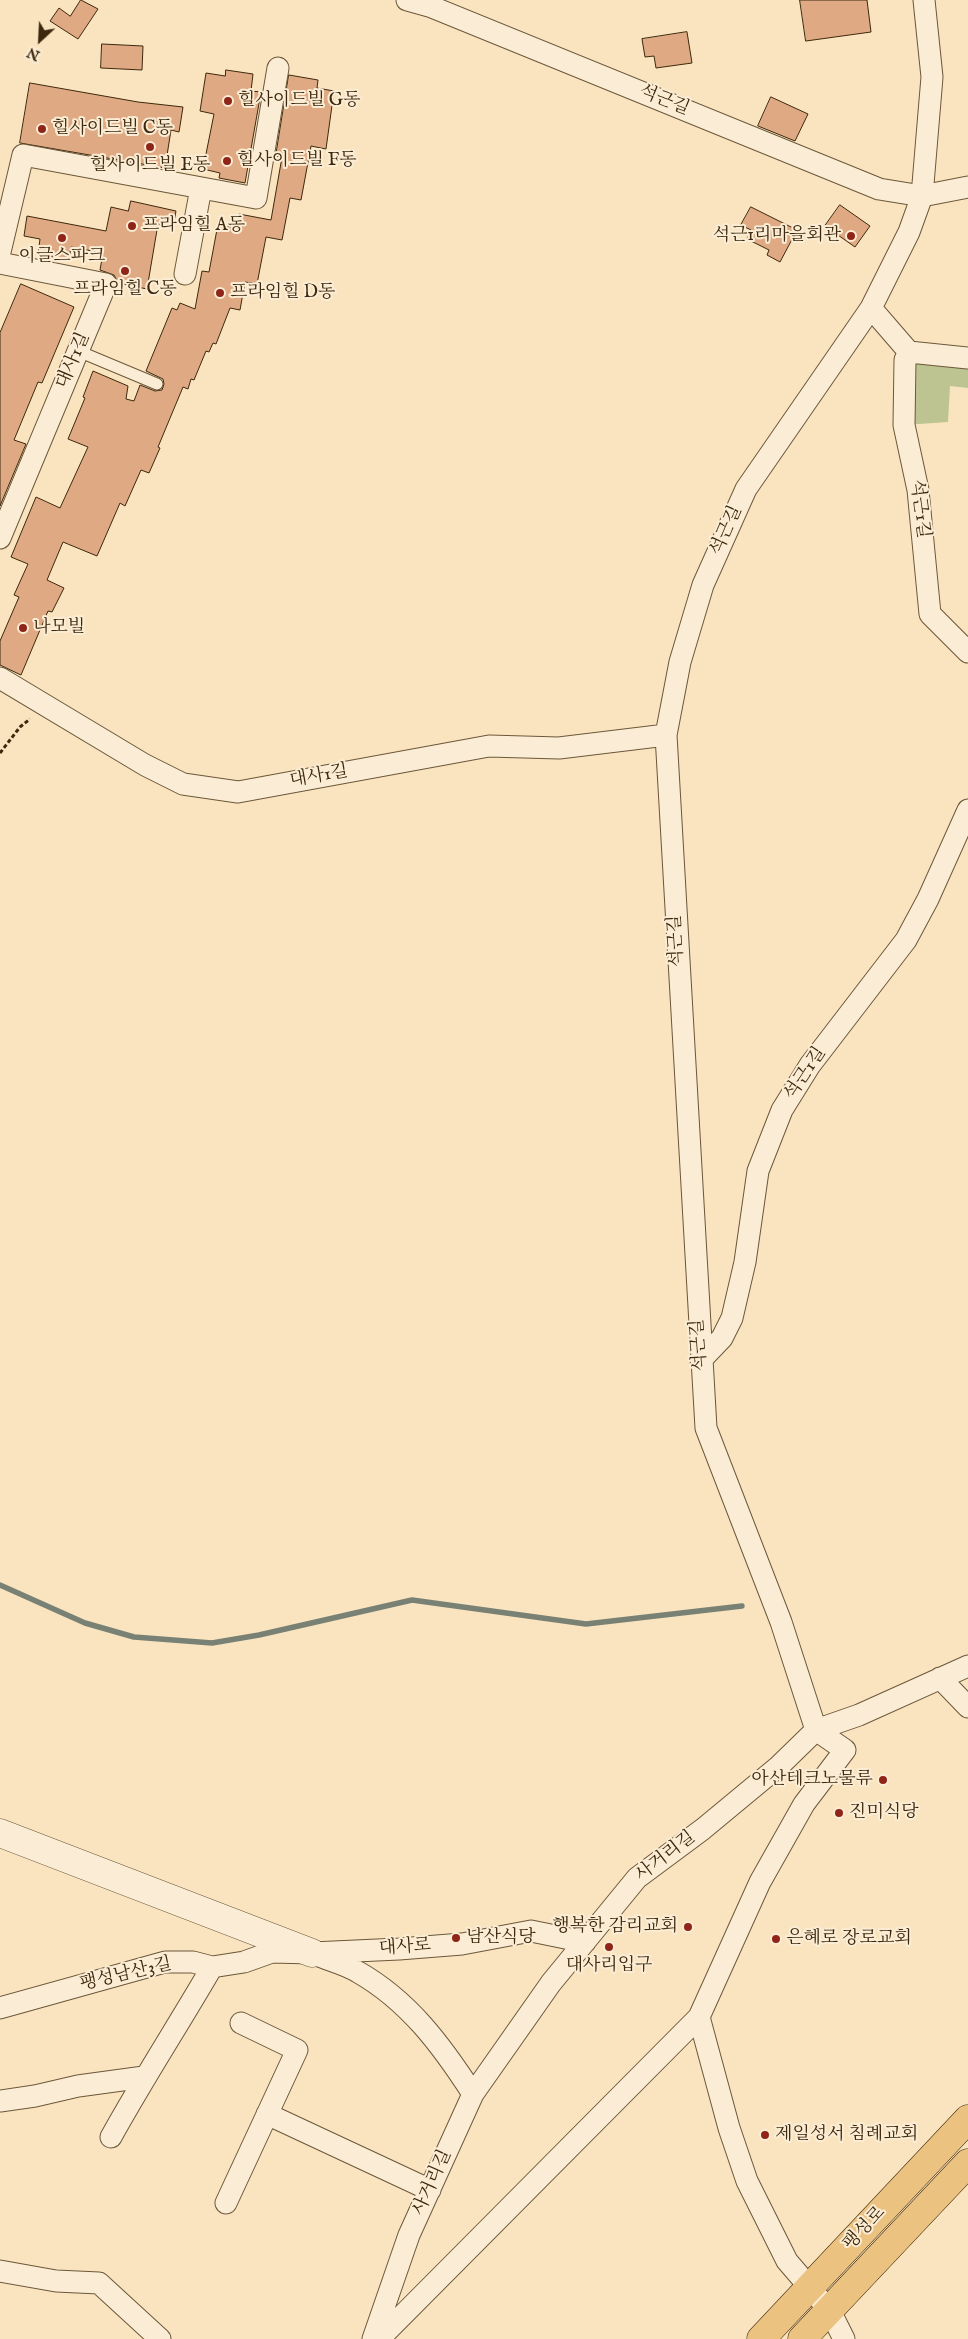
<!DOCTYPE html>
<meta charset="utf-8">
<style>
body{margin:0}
#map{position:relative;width:968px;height:2339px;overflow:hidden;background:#f9e4bf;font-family:"IM FELL English",serif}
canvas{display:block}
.north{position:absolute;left:15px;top:15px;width:50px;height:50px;-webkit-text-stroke:4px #fbedd5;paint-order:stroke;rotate:205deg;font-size:14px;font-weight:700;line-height:20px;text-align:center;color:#3d280d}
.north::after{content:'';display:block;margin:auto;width:18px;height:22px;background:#3d280d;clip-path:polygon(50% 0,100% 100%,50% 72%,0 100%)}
</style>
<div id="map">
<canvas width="968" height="2339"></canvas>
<div class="north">N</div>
</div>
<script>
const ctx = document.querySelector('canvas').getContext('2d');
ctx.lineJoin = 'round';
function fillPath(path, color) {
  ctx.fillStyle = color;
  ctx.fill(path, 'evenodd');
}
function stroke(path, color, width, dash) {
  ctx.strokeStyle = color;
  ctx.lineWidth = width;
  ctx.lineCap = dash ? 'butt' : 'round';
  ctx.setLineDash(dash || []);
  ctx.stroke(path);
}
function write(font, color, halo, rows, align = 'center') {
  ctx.font = font + ' "IM FELL English","Noto Serif KR",serif';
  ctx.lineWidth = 4;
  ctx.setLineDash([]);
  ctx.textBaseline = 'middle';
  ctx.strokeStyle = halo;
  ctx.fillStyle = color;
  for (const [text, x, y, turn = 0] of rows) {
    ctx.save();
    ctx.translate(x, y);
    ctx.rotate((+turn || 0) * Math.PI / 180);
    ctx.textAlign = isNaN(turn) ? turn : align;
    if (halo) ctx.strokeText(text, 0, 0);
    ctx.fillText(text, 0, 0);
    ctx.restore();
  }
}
const green = new Path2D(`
 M968 358V388L950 386 948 422 904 425 905 360Z`);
const stream = new Path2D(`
 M0 1585 85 1623 134 1637 212 1643 259 1635 412 1600 586 1624 742 1606`);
const building = new Path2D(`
 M81 0 98 9 78 39 50 21 59 8 70 16Z
 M800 0H867L871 32 806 41Z
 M687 32 692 63 656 68 654 56 645 57 642 39Z
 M102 44 143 46 142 70 101 68Z
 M226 70 253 74 251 91 261 92 245 183 219 178 220 173 203 169 214 114 200 111 206 73 225 76Z
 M289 75 318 80 317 88 334 91 326 149 311 146 301 200 290 198 282 240 266 237 257 284 245 282 240 310 230 308 216 344 213 343 209 352 206 351 194 380 191 379 188 389 183 387 158 447 160 448 149 473 141 470 125 506 120 503 97 556 63 542 47 580 64 588 52 612 48 611 21 675 0 665V641L19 597 14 595 28 564 11 557 36 497 60 508 88 447 68 439 85 398 83 397 93 371 128 386 126 399 134 401 140 385 155 391 162 390 164 384 163 379 146 371 172 308 177 310 180 303 195 309 202 271 209 272 218 224 236 228 239 214 271 220 282 157 276 156Z
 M30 83 138 102 183 107 179 132 171 130 165 168 20 143Z
 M771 97 808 114 795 141 758 126Z
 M131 201 176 211 173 227 158 224 147 289 118 283 114 275 100 270 103 253 71 247 69 260 38 254 40 239 24 236 27 216 106 231 111 207 128 211Z
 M840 205 870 226 855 247 825 226Z
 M751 207 797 230 780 262 767 255 769 250 747 239 751 230 741 225Z
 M21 284 74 307 42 383 38 382 14 440 26 444 0 506V333Z`);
const path = new Path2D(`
 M0 753 20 727 30 719`);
const service = new Path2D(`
 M78 351 157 384`);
const minor = new Path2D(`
 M407 0 432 7 879 189 922 196 968 187
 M0 252 23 155 256 198 278 68
 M0 263 106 284 0 538
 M185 274 201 188
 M871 308 909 352 968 358
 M909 352 905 360 904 425 918 490 930 614 968 652
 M0 678 145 765 183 784 238 792 489 746 559 748 666 735
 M701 1360 722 1338 732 1318 745 1262 758 1171 782 1110 810 1065 906 940 928 899 968 810
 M940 1678 968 1707
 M319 1956C332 1961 347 1965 358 1972 409 2001 442 2046 473 2094
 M0 2008 165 1962H193L212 1967 244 1962 272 1952 312 1953 399 1949 462 1944 531 1931 585 1942
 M0 2101 35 2096 78 2086 144 2077
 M267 2114 430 2190
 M111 2137C143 2079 179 2024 212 1967
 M226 2203 297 2050 241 2023
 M0 2271 56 2281 99 2283 160 2339
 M373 2339 409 2235 473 2094 551 1983 637 1878 703 1829 779 1766 816 1730 859 1715 968 1666
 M379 2339 699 2017
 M844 2339 830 2311 787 2261 747 2181 729 2128 699 2017 760 1882 804 1804 845 1750 816 1730 781 1622 706 1428 666 735 680 662 703 585 746 489 871 308 909 232 922 196 932 77 924 0`);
const tertiary = new Path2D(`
 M0 1833 312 1953`);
const primary = new Path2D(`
 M761 2339 968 2119
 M802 2339 968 2163`);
const markers = [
 [228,101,5,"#8f2418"],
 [42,129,5,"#8f2418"],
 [150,147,5,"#8f2418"],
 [227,161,5,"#8f2418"],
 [132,226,5,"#8f2418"],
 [851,236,5,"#8f2418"],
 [62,238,5,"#8f2418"],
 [125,271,5,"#8f2418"],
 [220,293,5,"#8f2418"],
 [23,628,5,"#8f2418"],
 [883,1780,5,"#8f2418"],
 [839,1813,5,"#8f2418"],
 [688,1927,5,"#8f2418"],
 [456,1938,5,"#8f2418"],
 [776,1939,5,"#8f2418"],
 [609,1947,5,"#8f2418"],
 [765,2135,5,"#8f2418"]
];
const poiNames = [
 ["힐사이드빌 G동",238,101],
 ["힐사이드빌 C동",52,129],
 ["힐사이드빌 F동",237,161],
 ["힐사이드빌 E동",150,166,"center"],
 ["프라임힐 A동",142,226],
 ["석근1리마을회관",841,236,"right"],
 ["이글스파크",62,257,"center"],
 ["프라임힐 C동",125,290,"center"],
 ["프라임힐 D동",230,293],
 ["나모빌",33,628],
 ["아산테크노물류",873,1780,"right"],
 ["진미식당",849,1813],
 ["행복한 감리교회",678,1927,"right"],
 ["남산식당",466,1938],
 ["은혜로 장로교회",786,1939],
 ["대사리입구",609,1966,"center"],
 ["제일성서 침례교회",775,2135]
];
const streetNames = [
 ["석근길",664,101,22],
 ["대사1길",74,361,-67],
 ["석근1길",919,509,83],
 ["석근길",727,531,-66],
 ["대사1길",319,777,-10],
 ["석근길",677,941,-93],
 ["석근1길",806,1074,-56],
 ["석근길",700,1345,-94],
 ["사거리길",666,1857,-38],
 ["대사로",405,1948,-4],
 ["팽성남산3길",126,1975,-13],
 ["사거리길",433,2183,-66],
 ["팽성로",865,2229,-47]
];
fillPath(green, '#bdc492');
stroke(stream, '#788174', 5.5);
fillPath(building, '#dfaa83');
stroke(building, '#3d280d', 1);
stroke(service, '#6c573a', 13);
stroke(minor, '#6c573a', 23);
stroke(tertiary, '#6c573a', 29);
stroke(primary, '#3d280d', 29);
stroke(path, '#3d280d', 3, [4, 2.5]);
stroke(service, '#fbedd5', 11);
stroke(minor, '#fbedd5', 21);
stroke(tertiary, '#fbedd5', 28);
stroke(primary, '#ecc280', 28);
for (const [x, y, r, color] of markers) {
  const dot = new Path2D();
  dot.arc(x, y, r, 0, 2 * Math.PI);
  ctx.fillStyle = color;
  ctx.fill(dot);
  stroke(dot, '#fbedd5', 2);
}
write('18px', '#3d280d', '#fbedd5', poiNames, 'left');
write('18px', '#3d280d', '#fbedd5', streetNames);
</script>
